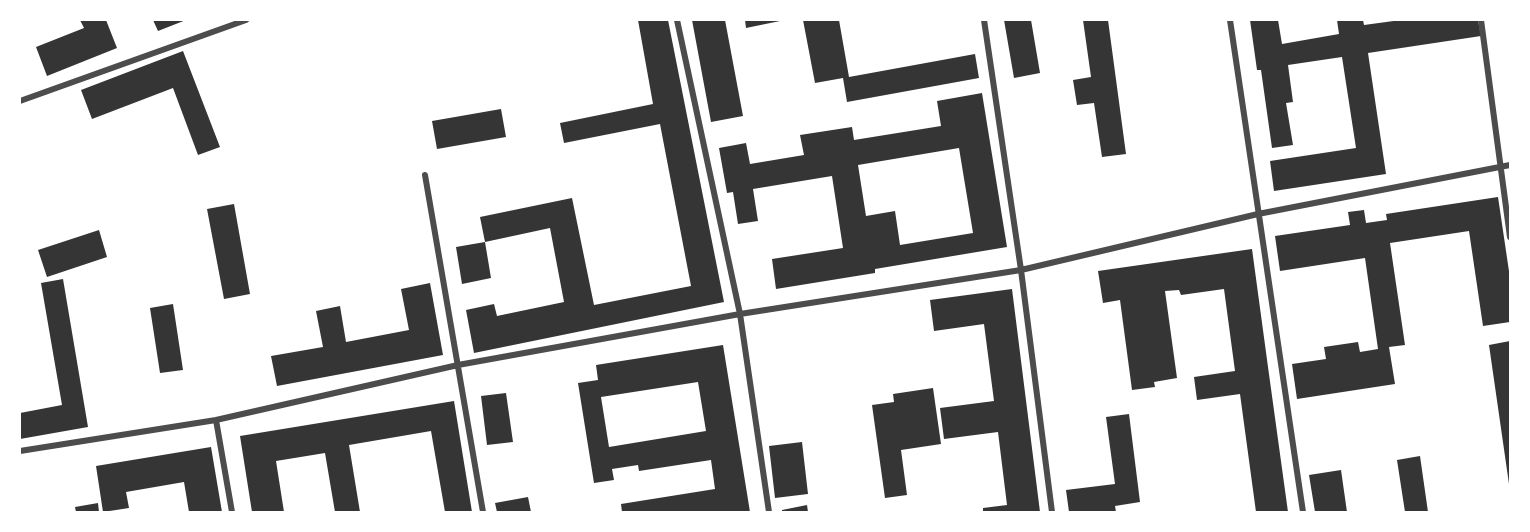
<!DOCTYPE html>
<style>
body{margin:0}
#map{position:relative;width:1530px;height:532px;overflow:hidden;background:#fff;font-family:"Space Grotesk",sans-serif}
canvas{display:block}
.frame{position:absolute;inset:0;border:21px solid #fff;pointer-events:none}
</style>
<div id="map">
<canvas width="1530" height="532"></canvas>
<div class="frame"></div>
</div>
<script>
const ctx = document.querySelector('canvas').getContext('2d');
ctx.lineJoin = 'round';
function fillPath(path, color) {
  ctx.fillStyle = color;
  ctx.fill(path, 'evenodd');
}
function stroke(path, color, width, dash) {
  ctx.strokeStyle = color;
  ctx.lineWidth = width;
  ctx.lineCap = dash ? 'butt' : 'round';
  ctx.setLineDash(dash || []);
  ctx.stroke(path);
}
const building = new Path2D(`
 M80 20H106L117 48 47 76 36 47 84 28Z
 M153 20H186L158 31Z
 M638 20H668L724 302 474 353 466 310 494 304 497 316 564 302 550 228 485 242 480 217 572 198 594 305 691 286 660 124 564 143 560 123 653 104Z
 M692 20H725L743 116 711 122Z
 M745 20H780V21L746 28Z
 M803 20H839L849 77 975 54 979 78 847 102 843 78 815 83Z
 M1004 20H1031L1040 73 1014 78Z
 M1083 20H1108L1126 154 1102 157 1094 103 1077 105 1073 80 1091 77Z
 M1250 20H1278L1282 44 1339 34 1337 20H1363L1364 25 1401 20H1478L1481 36 1368 53 1386 174 1274 191 1270 161 1356 148 1342 57 1288 65 1293 102 1286 103 1293 145 1272 148 1261 70H1257Z
 M183 51 220 147 198 155 173 88 92 119 81 90Z
 M982 93 1007 247 875 269V273L776 289 772 259 843 248 832 176 753 189 758 221 738 224 733 192 727 193 719 148 746 143 750 164 804 155 800 135 852 127 854 140 941 126 937 101ZM959 148 973 233 900 245 895 211 866 216 858 165Z
 M501 109 506 137 437 149 432 121Z
 M1498 197 1510 278V322L1483 326 1469 231 1390 243 1405 345 1389 347 1395 384 1297 399 1292 364 1326 359 1324 347 1358 342 1360 352 1378 349 1365 258 1280 271 1275 236 1350 225 1348 212 1364 210 1366 223 1387 220 1386 214Z
 M234 204 250 294 224 299 207 209Z
 M99 230 107 257 47 277 38 250Z
 M485 242 491 278 462 284 456 247Z
 M1252 249 1268 367 1288 512H1256L1240 394 1197 400 1194 377 1235 371 1224 289 1181 295 1179 290 1165 291 1177 378 1154 382 1155 387 1132 390 1120 300 1103 303 1098 271Z
 M63 279 88 427 20 439V413L62 405 41 283Z
 M430 283 443 355 277 386 271 356 323 347 316 311 340 306 346 342 409 330 401 289Z
 M1012 289 1040 512H983V508L1007 505 998 432 944 439 940 408 994 401 984 324 934 331 930 300Z
 M173 304 183 370 160 373 150 308Z
 M1510 341V483L1509 484 1489 345Z
 M723 345 750 512H622L621 504 715 489 711 460 639 471 638 465 612 469 614 480 594 483 578 383 598 380 596 365ZM698 382 706 431 609 447 601 397Z
 M933 388 941 444 901 450 907 495 885 498 872 405 894 402 893 394Z
 M506 393 513 442 487 445 481 396Z
 M454 401 472 512H445L431 431 349 445 360 512H335L325 453 276 461 284 512H252L240 436Z
 M1129 414 1140 502 1115 506 1116 512H1069L1066 490 1115 484 1106 417Z
 M802 442 808 494 775 498 769 446Z
 M211 447 222 512H189L184 482 126 492 129 508 103 512 96 466Z
 M1420 456 1428 512H1405L1397 460Z
 M1341 470 1347 512H1315L1309 475Z
 M528 497 531 512H497L495 503Z
 M98 503 99 512H76L75 507Z
 M807 505 808 512H782V510Z`);
const minor = new Path2D(`
 M677 20 740 314 769 512
 M984 20 1021 270 1052 512
 M1230 20 1303 512
 M1481 20 1510 237
 M20 101 246 20
 M425 175 483 512
 M216 420 232 512
 M20 451 216 420 458 365 740 314 1021 270 1258 214 1510 165`);
fillPath(building, '#353535');
stroke(minor, '#4c4c4c', 6);
</script>
